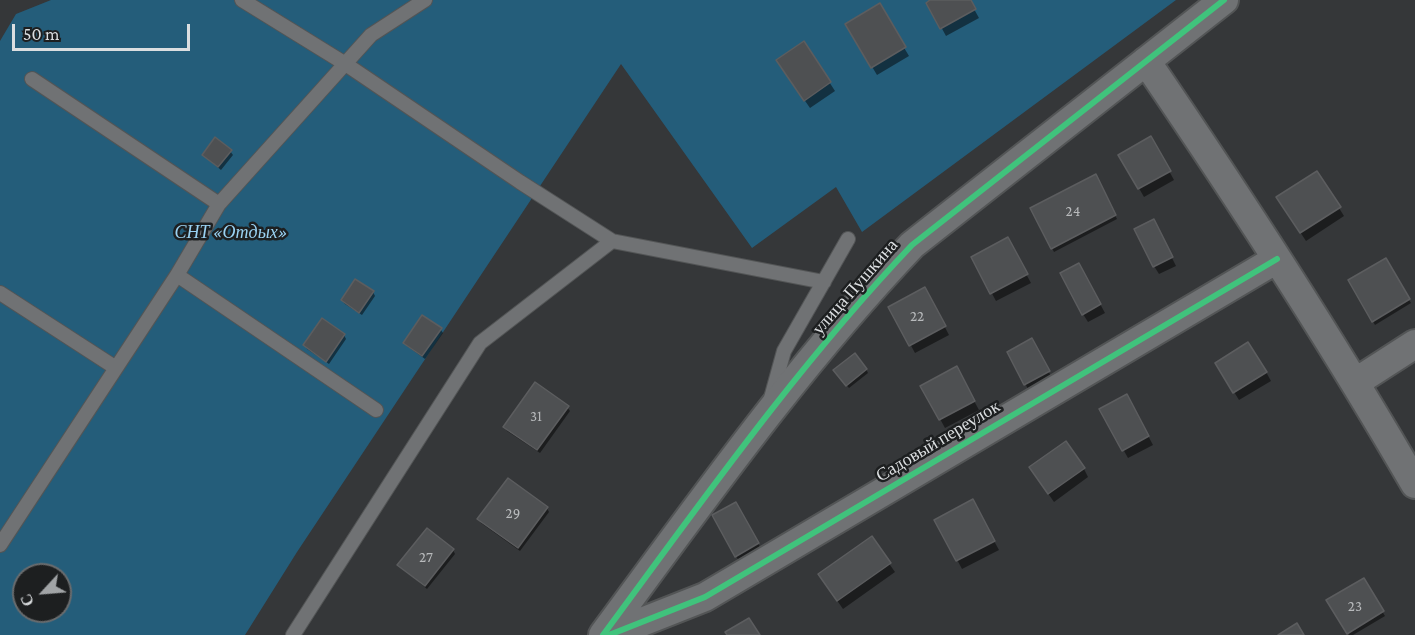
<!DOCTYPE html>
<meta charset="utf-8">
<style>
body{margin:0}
#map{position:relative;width:1415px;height:635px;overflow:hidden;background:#353739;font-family:"Crimson Pro",serif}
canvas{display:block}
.north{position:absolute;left:12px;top:563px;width:60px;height:60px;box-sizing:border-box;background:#1d1f20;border:2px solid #696b6d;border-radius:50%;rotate:244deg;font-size:16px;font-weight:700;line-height:24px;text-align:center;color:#dbdee0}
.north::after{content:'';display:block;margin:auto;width:21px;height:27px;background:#a1a4a6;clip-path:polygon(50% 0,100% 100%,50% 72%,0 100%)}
.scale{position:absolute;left:12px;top:24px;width:178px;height:27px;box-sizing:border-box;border:3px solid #dbdee0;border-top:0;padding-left:8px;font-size:18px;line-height:21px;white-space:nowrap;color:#dbdee0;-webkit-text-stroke:4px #1d1f20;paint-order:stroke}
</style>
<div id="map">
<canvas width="1415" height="635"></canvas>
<div class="north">С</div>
<div class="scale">50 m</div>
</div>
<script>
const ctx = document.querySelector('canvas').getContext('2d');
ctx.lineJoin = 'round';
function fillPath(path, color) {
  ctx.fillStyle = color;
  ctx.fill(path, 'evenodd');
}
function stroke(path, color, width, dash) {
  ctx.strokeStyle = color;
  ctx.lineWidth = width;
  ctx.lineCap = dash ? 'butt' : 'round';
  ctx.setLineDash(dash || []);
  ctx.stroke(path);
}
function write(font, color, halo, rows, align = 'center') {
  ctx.font = font + ' "Crimson Pro",serif';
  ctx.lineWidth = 5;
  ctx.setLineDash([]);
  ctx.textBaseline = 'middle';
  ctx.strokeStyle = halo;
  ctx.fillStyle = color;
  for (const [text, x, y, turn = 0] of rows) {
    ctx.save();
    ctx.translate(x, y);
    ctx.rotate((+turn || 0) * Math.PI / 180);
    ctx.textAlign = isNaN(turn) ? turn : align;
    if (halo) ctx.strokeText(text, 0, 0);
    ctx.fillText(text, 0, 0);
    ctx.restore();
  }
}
const green = new Path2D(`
 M51 0H1176L862 232 836 187 752 248 621 64 297 552 245 635H0V41L16 14ZM24 575H60V611H24Z`);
const shadow = new Path2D(`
 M933 0H969L979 18 946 36 928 3Z
 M879 6 909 56 877 75 847 25Z
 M804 43 835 91 810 108 783 69Z
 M1151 138 1174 180 1144 197 1120 155Z
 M230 151 233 155 221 170 203 155Z
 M1095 176 1117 219 1054 252 1032 209Z
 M1283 206 1339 208 1344 216 1306 241Z
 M1158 230 1176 266 1159 274 1154 266Z
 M1007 239 1031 283 996 301 973 258Z
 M1385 260 1411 303 1375 325 1350 281Z
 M1079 265 1105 313 1088 322 1083 314Z
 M925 289 949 335 915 353 890 307Z
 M373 292 375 296 362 315 345 304 342 300Z
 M323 320 344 335 346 339 329 364 307 349 305 345Z
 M441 330 443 333 425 359 407 346 405 343Z
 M1032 340 1053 380 1030 393 1009 352Z
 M1217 364 1266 372 1271 381 1239 400Z
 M956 368 979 410 945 428 922 386Z
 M866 369 868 373 849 388 837 374Z
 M1127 396 1153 445 1128 458 1101 410Z
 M567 407 570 411 540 453 507 431 505 427Z
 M1084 469 1088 477 1054 502 1036 476Z
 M972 501 999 550 962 569 936 520Z
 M736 504 763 552 741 565 714 516Z
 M547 508 549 512 520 551 481 523 479 519Z
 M871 538 895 572 843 609 825 583Z
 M453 550 455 554 427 589 399 565Z
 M1363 580 1385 616 1353 635H1349L1328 601Z`);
const building = new Path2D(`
 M930 0H971L976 9 940 29 926 3Z
 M880 3 906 47 871 68 845 24Z
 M804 41 831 82 804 101 776 60Z
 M1151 136 1171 171 1138 189 1118 155Z
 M215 137 232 150 218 167 202 155Z
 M1317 171 1341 207 1300 233 1276 197Z
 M1096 174 1116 215 1051 249 1030 208Z
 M1154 219 1173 257 1153 267 1134 229Z
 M1008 237 1028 274 990 294 971 257Z
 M1386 258 1410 299 1372 322 1348 280Z
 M1079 263 1101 304 1082 315 1060 273Z
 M355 279 374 291 359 313 341 300Z
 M925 287 946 326 909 346 888 307Z
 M422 315 442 328 422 356 403 343Z
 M322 318 345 334 326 362 303 345Z
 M1032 338 1050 371 1024 385 1007 352Z
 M1248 342 1267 372 1233 393 1215 363Z
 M855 353 867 369 846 386 833 370Z
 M957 366 975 401 939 420 920 386Z
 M535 382 569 406 537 450 503 427Z
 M1127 394 1149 436 1122 451 1099 409Z
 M1066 441 1085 468 1048 494 1029 467Z
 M508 478 548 507 518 548 477 519Z
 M973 499 995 541 956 561 934 520Z
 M736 502 759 543 735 557 712 515Z
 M427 528 454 549 425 586 397 565Z
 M872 536 891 563 837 601 818 574Z
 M1364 578 1384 611 1347 634 1326 600Z
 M749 618 760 635H727L725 632Z
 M1297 623 1304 635H1278Z`);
const service = new Path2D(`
 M242 0 344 63 520 182 612 241 824 282
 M32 79 219 204
 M177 275 376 410
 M0 293 116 368
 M771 398 784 351 848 239
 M0 545 177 275 219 204 371 35 425 0
 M293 635 480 343 612 241`);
const minor = new Path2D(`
 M1146 61C1240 199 1331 339 1415 484
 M1356 382 1415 344
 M603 635C702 501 798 365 912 245L1224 0
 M609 635 705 597 1277 259`);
const cycleway = new Path2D(`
 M603 635C702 501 798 365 912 245L1224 0
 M609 635 705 597 1277 259`);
const numberNames = [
 ["24",1073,211],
 ["22",917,316],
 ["31",536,416],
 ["29",513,513],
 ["27",426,557],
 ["23",1355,606]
];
const parkNames = [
 ["СНТ «Отдых»",231,232]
];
const streetNames = [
 ["улица Пушкина",855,287,-49],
 ["Садовый переулок",938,441,-31]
];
fillPath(green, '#245d7a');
fillPath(shadow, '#0007');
fillPath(building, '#4e5052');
stroke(building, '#5c5d5f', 1.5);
stroke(service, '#535556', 16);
stroke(minor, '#535556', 32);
stroke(service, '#707274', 14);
stroke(minor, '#707274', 28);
stroke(cycleway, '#40c37c', 6);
write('15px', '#b8babc', null, numberNames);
write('italic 18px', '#9ad2f2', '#1d1f20', parkNames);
write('18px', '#dbdee0', '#1d1f20', streetNames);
</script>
